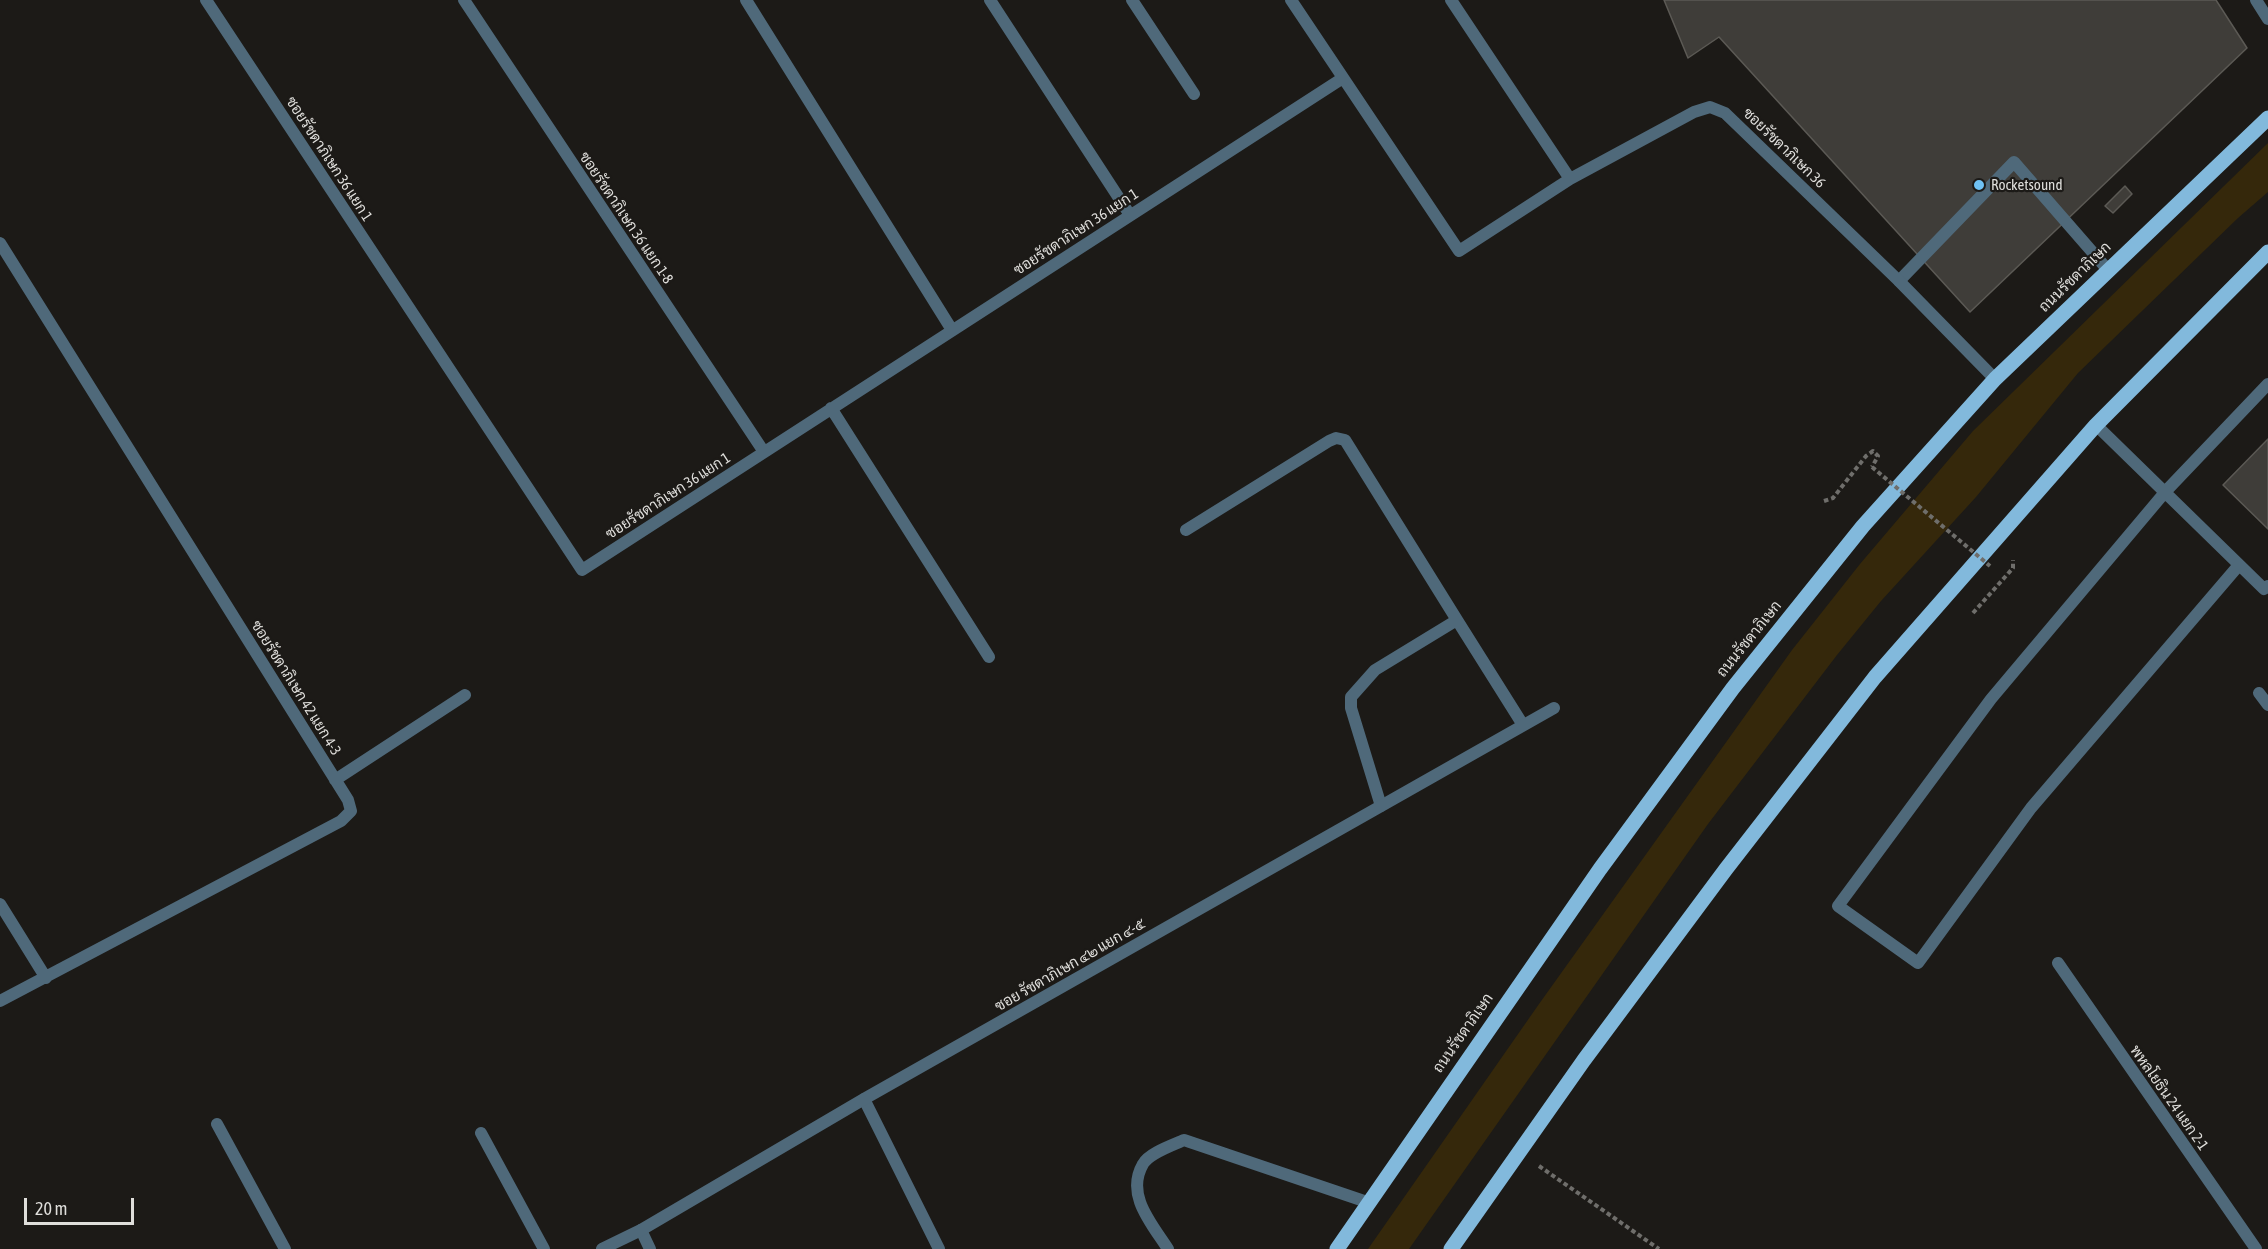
<!DOCTYPE html>
<meta charset="utf-8">
<style>
body{margin:0}
#map{position:relative;width:2268px;height:1249px;overflow:hidden;background:#1c1a17;font-family:"Asap Condensed",sans-serif}
canvas{display:block}
.scale{position:absolute;left:24px;top:1198px;width:110px;height:27px;box-sizing:border-box;border:3px solid #dfdedb;border-top:0;padding-left:8px;font-size:18px;line-height:21px;white-space:nowrap;color:#dfdedb;-webkit-text-stroke:4px #1c1a17;paint-order:stroke}
</style>
<div id="map">
<canvas width="2268" height="1249"></canvas>
<div class="scale">20 m</div>
</div>
<script>
const ctx = document.querySelector('canvas').getContext('2d');
ctx.lineJoin = 'round';
function fillPath(path, color) {
  ctx.fillStyle = color;
  ctx.fill(path, 'evenodd');
}
function stroke(path, color, width, dash) {
  ctx.strokeStyle = color;
  ctx.lineWidth = width;
  ctx.lineCap = dash ? 'butt' : 'round';
  ctx.setLineDash(dash || []);
  ctx.stroke(path);
}
function write(font, color, halo, rows, align = 'center') {
  ctx.font = font + ' "Asap Condensed",Sarabun,sans-serif';
  ctx.lineWidth = 4.5;
  ctx.setLineDash([]);
  ctx.textBaseline = 'middle';
  ctx.strokeStyle = halo;
  ctx.fillStyle = color;
  for (const [text, x, y, turn = 0] of rows) {
    ctx.save();
    ctx.translate(x, y);
    ctx.rotate((+turn || 0) * Math.PI / 180);
    ctx.textAlign = isNaN(turn) ? turn : align;
    if (halo) ctx.strokeText(text, 0, 0);
    ctx.fillText(text, 0, 0);
    ctx.restore();
  }
}
const green = new Path2D(`
 M2268 143V192L2238 218 2078 373 1976 497 1881 601 1837 655 1708 824 1409 1249H1368L1539 1004 1792 650 1860 564 1973 431Z`);
const building = new Path2D(`
 M1664 0H2216L2247 48 1970 312 1719 37 1688 58Z
 M2125 186 2132 194 2113 213 2105 206Z
 M2268 439V529L2223 485Z`);
const path = new Path2D(`
 M1824 501 1833 498 1866 456 1873 451 1878 456 1872 467
 M1973 613 2013 568V560
 M1539 1166 1659 1249`);
const lane = new Path2D(`
 M1132 0 1194 94
 M2256 0 2268 19
 M1899 281 2014 162 2108 270
 M2096 425 2264 589 2268 586
 M1186 530 1329 441 1336 438 1345 440 1457 620
 M2239 565 2031 808 1918 963 1838 906 1991 699 2166 491 2268 384
 M1381 806 1351 708V697L1375 670 1457 620 1523 725
 M864 1099 939 1249
 M217 1124 285 1249
 M481 1133 544 1249
 M641 1230 650 1249
 M1168 1249C1152 1224 1125 1195 1143 1164 1149 1153 1173 1145 1184 1140L1367 1202`);
const street = new Path2D(`
 M206 0 582 570 1343 78
 M464 0 764 452
 M746 0 952 330
 M990 0 1130 215
 M1291 0 1459 251 1570 179 1694 112 1710 107 1725 113 1899 281 1995 379
 M1451 0 1570 179
 M0 243 348 800 351 811 341 821 0 1001
 M831 408 989 657
 M2259 693 2268 705
 M335 780 465 695
 M0 904 46 978
 M2058 963 2256 1249
 M602 1249 641 1230 864 1099 1554 708`);
const primary = new Path2D(`
 M1337 1249 1600 869 1733 688 1863 526 1995 379 2268 118
 M1451 1249 1584 1060 1726 869 1875 677 2096 425 2268 252`);
const pathBridge = new Path2D(`
 M1872 467 1990 566`);
const markers = [
 [1979,185,6,"#6fc2f4"]
];
const streetNames = [
 ["ซอยรัชดาภิเษก 36",1784,148,44],
 ["ซอยรัชดาภิเษก 36 แยก 1",329,159,57],
 ["ซอยรัชดาภิเษก 36 แยก 1-8",626,218,56],
 ["ซอยรัชดาภิเษก 36 แยก 1",1076,232,-33],
 ["ถนนรัชดาภิเษก",2075,277,-44],
 ["ซอยรัชดาภิเษก 36 แยก 1",668,496,-33],
 ["ถนนรัชดาภิเษก",1749,639,-51],
 ["ซอยรัชดาภิเษก 42 แยก 4-3",296,688,58],
 ["ซอย รัชดาภิเษก ๔๒ แยก ๔-๕",1070,965,-30],
 ["ถนนรัชดาภิเษก",1463,1033,-55],
 ["พหลโยธิน 24 แยก 2-1",2169,1098,55]
];
const poiNames = [
 ["Rocketsound",1991,185]
];
fillPath(green, '#35280b');
fillPath(building, '#3f3d39');
stroke(building, '#5c5a55', 1.5);
stroke(path, '#6f6e6b', 4, [4.5, 3]);
stroke(lane, '#4f697a', 12);
stroke(street, '#4f697a', 12);
stroke(primary, '#82b9dc', 15);
stroke(pathBridge, '#6f6e6b', 4, [4.5, 3]);
for (const [x, y, r, color] of markers) {
  const dot = new Path2D();
  dot.arc(x, y, r, 0, 2 * Math.PI);
  ctx.fillStyle = color;
  ctx.fill(dot);
  stroke(dot, '#1c1a17', 2);
}
write('15px', '#dfdedb', '#1c1a17', streetNames);
write('15px', '#dfdedb', '#1c1a17', poiNames, 'left');
</script>
